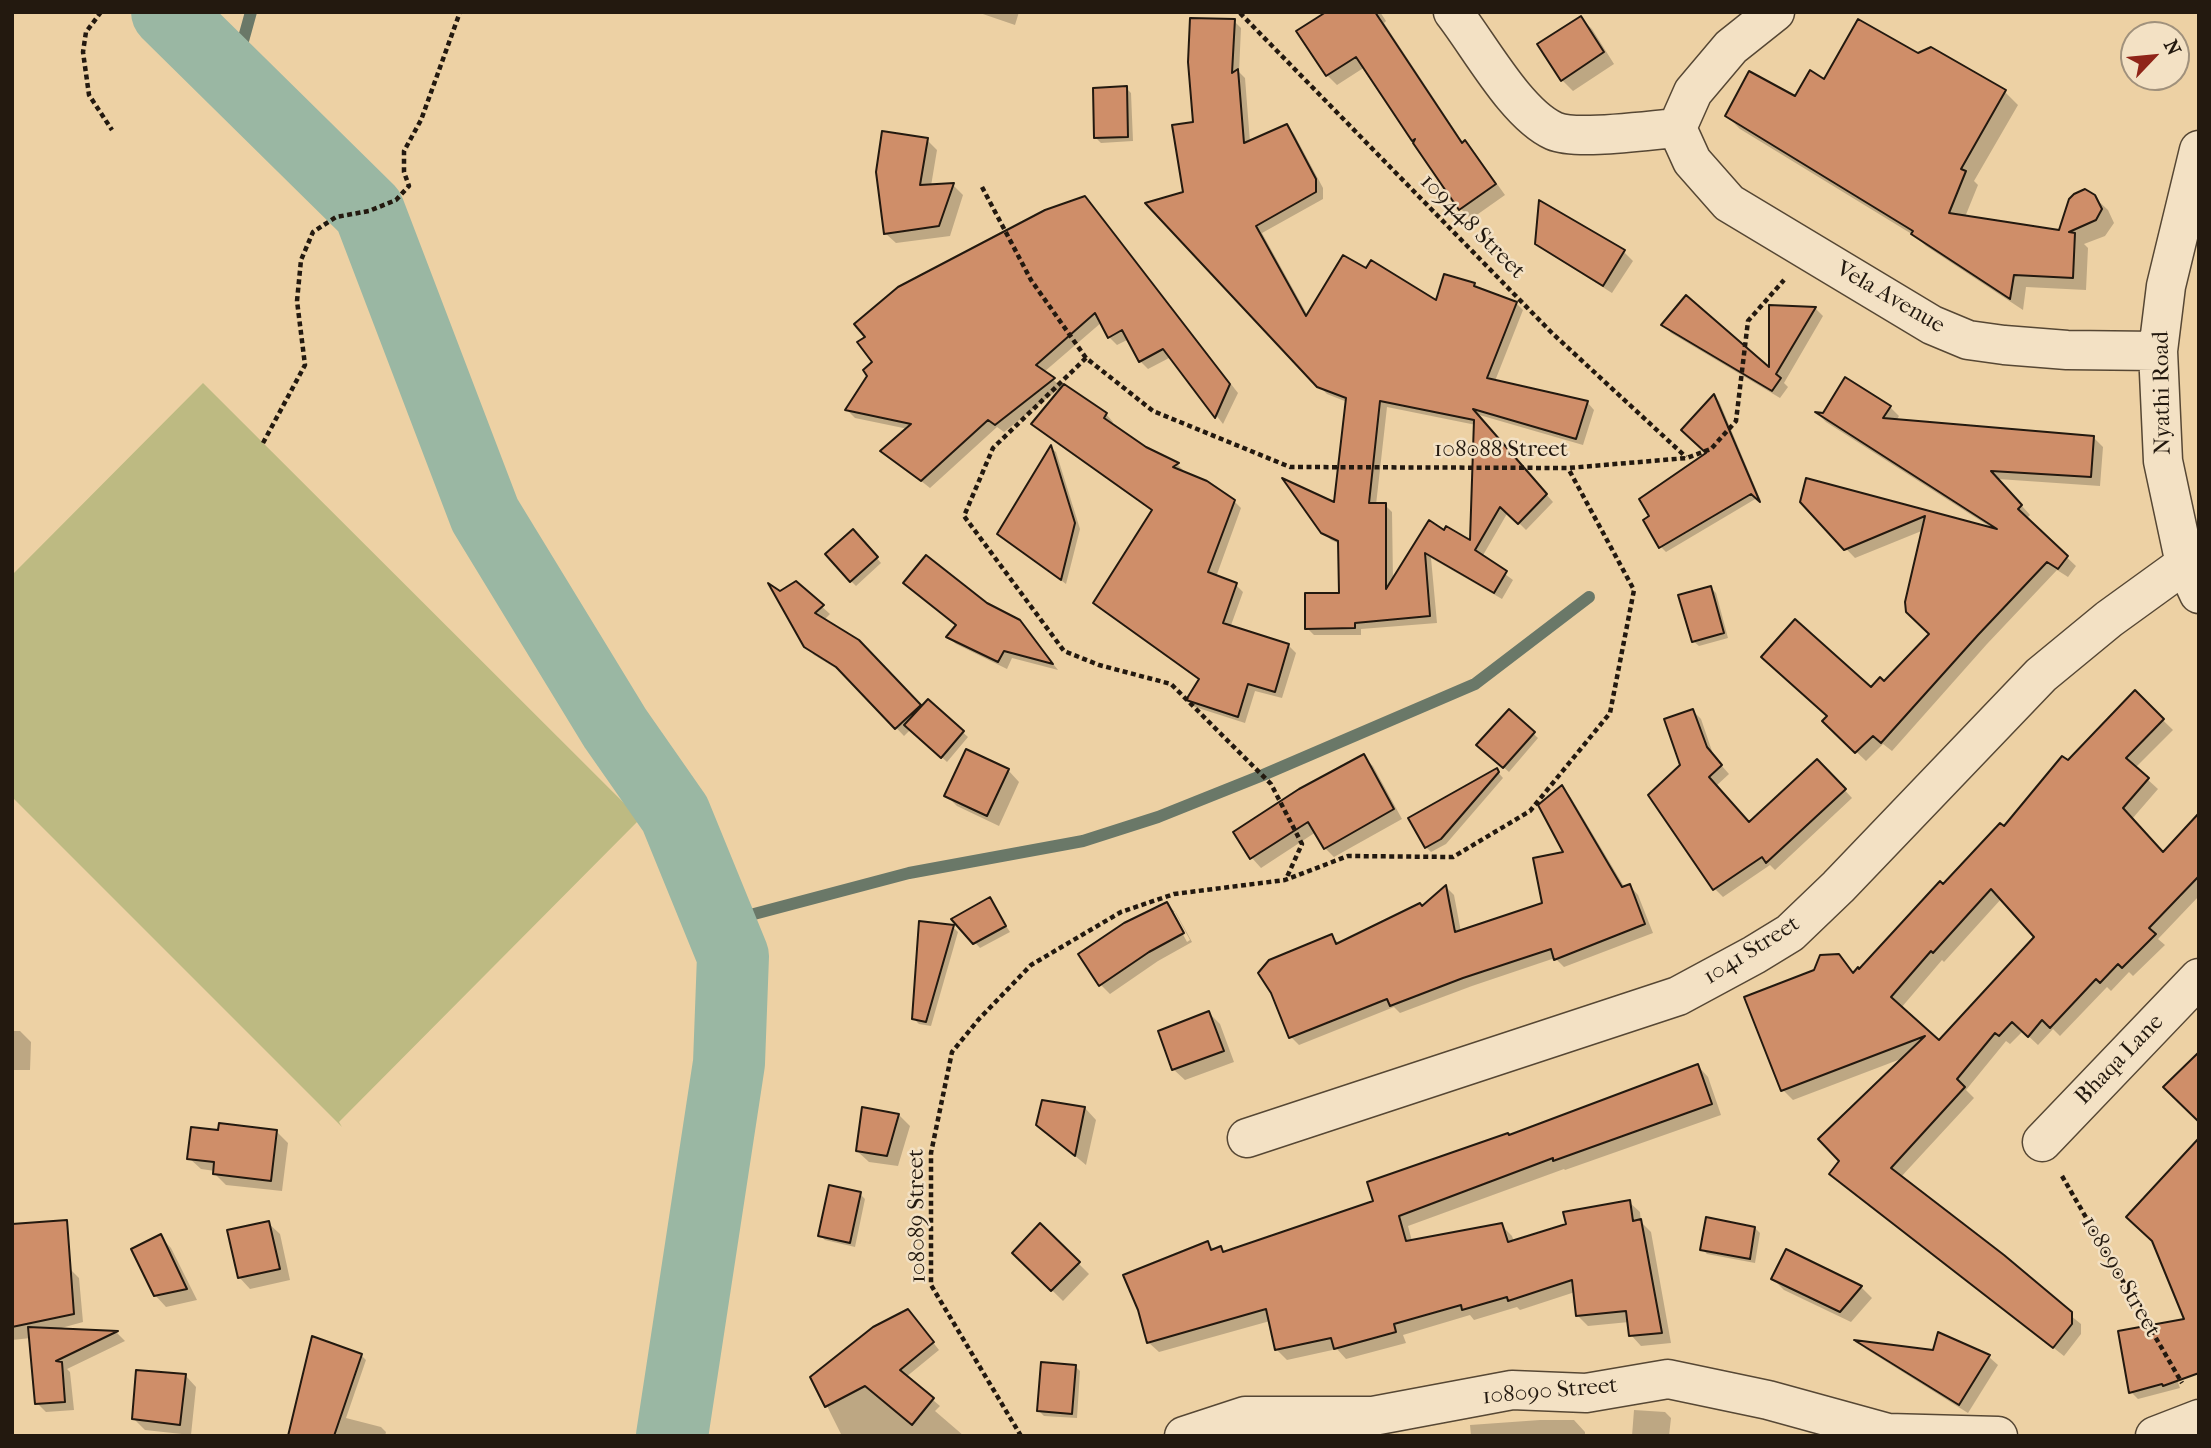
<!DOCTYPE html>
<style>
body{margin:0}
#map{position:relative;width:2211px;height:1448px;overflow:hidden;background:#edd1a4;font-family:"IM FELL French Canon",serif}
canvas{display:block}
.frame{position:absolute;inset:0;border:14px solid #23190f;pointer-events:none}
.north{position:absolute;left:2120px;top:21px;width:70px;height:70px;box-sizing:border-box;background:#f3e1c4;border:2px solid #a0917c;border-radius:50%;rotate:64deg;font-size:19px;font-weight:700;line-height:28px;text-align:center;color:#23190f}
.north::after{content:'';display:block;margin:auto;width:24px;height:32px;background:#8f2418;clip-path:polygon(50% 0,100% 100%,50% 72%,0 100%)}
</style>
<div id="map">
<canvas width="2211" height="1448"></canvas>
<div class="frame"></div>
<div class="north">N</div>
</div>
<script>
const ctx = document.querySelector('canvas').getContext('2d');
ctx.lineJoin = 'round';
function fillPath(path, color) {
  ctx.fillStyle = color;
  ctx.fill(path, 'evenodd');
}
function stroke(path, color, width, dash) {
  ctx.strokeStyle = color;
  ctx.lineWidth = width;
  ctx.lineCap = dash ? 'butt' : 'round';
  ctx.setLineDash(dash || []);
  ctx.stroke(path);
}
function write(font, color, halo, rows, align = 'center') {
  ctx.font = font + ' "IM FELL French Canon",serif';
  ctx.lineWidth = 5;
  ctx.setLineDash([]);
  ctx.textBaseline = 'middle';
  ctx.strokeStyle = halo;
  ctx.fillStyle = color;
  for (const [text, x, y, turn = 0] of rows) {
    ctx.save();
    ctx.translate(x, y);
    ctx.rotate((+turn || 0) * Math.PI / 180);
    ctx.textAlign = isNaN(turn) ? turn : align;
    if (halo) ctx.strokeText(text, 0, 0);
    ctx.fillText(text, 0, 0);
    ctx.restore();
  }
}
const green = new Path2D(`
 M203 383 640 819 339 1122 342 1127 12 797V575Z`);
const shadow = new Path2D(`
 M977 12H1019L1015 25Z
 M1328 12H1380L1386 21 1384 23 1464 144 1475 153 1505 195 1471 219 1461 209 1365 67 1337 85 1327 75Z
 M1581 18 1592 29 1614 64 1573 91 1562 80Z
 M1234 21 1241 28 1239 72 1245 78 1250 142 1287 126 1294 134 1323 188V199L1262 233 1308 316 1367 271 1437 303 1474 285 1478 289 1516 303 1523 310 1495 381 1587 402 1594 410 1583 445 1476 414 1553 502 1526 530 1508 512 1482 557 1513 580 1502 599 1431 558 1437 623 1361 629V635H1314L1307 628 1341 595 1340 544 1331 540 1323 532 1335 504 1347 402 1327 394 1319 386 1185 193 1194 123ZM1387 407 1476 425 1472 543 1445 532 1393 582 1392 512 1385 505H1376Z
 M1931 49 2005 92 2018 105 1974 181 1978 185 1965 217 2060 232 2094 197 2108 210 2114 223 2105 236 2084 244 2088 248 2086 290 2026 287 2023 310 1926 246 1915 236 1740 129 1727 116 1795 99 1824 81 1918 55Z
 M1126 88 1131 93 1133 141 1101 143 1096 138Z
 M927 140 937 150 931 186 953 185 963 195 950 236 896 243 885 233Z
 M1085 198 1238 393 1223 424 1171 357 1148 369 1140 361 1129 339 1117 345 1109 337 1102 322 1044 372 1063 388 1106 414 1113 422 1111 425 1145 449 1178 465 1184 471 1183 473 1234 501 1241 508 1216 577 1236 585 1243 592 1230 628 1288 645 1296 653 1282 698 1255 691 1245 723 1195 707 1188 700 1200 680 1095 603 1154 511 1033 424 1060 388 1004 432 997 427 930 488 883 451 908 429 855 418 847 410Z
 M1537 243 1624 252 1633 261 1612 293 1547 252Z
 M1771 307 1816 309 1823 316 1784 383 1788 387 1780 398 1671 333 1663 325 1770 371Z
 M1714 396 1719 401 1761 501 1757 498 1666 552 1661 547 1709 453Z
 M1890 407 1899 416 1896 421 2093 437 2103 447 2100 486 1998 479 2030 515 2026 519 2076 566 2068 577 2057 570 1987 644 1892 751 1883 744 1866 761 1824 721 1885 683 1932 634 1924 530 1855 558 1801 502 1808 480 1995 530 1826 422 1819 415Z
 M1051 448 1056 452 1080 529 1066 584 999 534Z
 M858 536 881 563 856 586 851 581Z
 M796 583 830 614 824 620 858 642 922 708 928 701 968 737 947 762 911 729 904 736 845 674 814 655 806 646 780 593Z
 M1711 588 1716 593 1728 638 1699 646 1693 641Z
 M986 604 1019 621 1058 670 1012 658 1007 669 956 644 948 637 957 626Z
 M2135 693 2173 730 2135 768 2158 789 2132 819 2163 854 2199 815V896L2158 939 2165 945 2133 976 2129 972 2111 991 2107 987 2060 1036 2053 1029 2038 1045 2023 1031 2010 1044 2006 1041 1966 1090 1974 1098 1900 1178 2081 1324V1334L2064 1356 1831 1174 1906 1057 1793 1100 1783 1090 1815 972 1838 955 1854 974 1859 971 1943 886 2004 829ZM2002 898 2036 937 1939 1042 1901 1008 1942 960 1944 962Z
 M1509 711 1538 738 1509 772 1484 750Z
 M1693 711 1701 719 1714 757 1729 774 1716 786 1750 824 1825 769 1852 798 1775 870 1770 865 1723 897 1715 889 1651 795 1682 766Z
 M1363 756 1373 766 1402 819 1334 857 1325 848 1316 832 1261 868 1252 858 1235 832Z
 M1008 770 1019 782 999 826 957 806 946 795Z
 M1496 770 1503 778 1446 844 1431 852 1426 847Z
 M1562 787 1570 796 1625 888 1630 886 1638 895 1653 933 1564 967 1555 958 1472 986 1400 1013 1394 1007 1299 1045 1291 1037 1331 936 1340 944 1422 908 1446 887 1454 895 1461 932 1544 905 1566 853Z
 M989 900 1010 932 980 948 954 919Z
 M1167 904 1176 913 1192 942 1158 961 1110 994 1101 985ZM1171 912H1175L1190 940 1187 942Z
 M953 927 958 932 931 1026 919 1024 914 1019Z
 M1209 1013 1220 1024 1234 1062 1185 1080 1173 1069Z
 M12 1031H20L31 1042 30 1070H12Z
 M1698 1066 1708 1077 1721 1115 1565 1170 1564 1169 1408 1226 1412 1241 1501 1225 1512 1236 1514 1242 1629 1202 1640 1212 1641 1222 1651 1232 1671 1343 1641 1346 1631 1335 1629 1322 1588 1326 1577 1315 1575 1292 1520 1310 1517 1307 1474 1320 1470 1315 1403 1335 1406 1343 1346 1359 1337 1349 1287 1360 1276 1349 1270 1321 1159 1352 1148 1342 1207 1243 1215 1250 1221 1248 1226 1253 1375 1202 1510 1137Z
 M1085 1108 1096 1120 1086 1165 1038 1125Z
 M899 1115 910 1126 898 1166 869 1162 857 1151Z
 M277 1132 288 1143 282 1191 226 1185 215 1174V1171L201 1169 189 1158Z
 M860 1194 865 1199 855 1247 825 1240 820 1235Z
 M268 1223 280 1234 290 1280 250 1289 239 1277Z
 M1041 1226 1089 1274 1063 1301 1014 1253Z
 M1755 1228 1760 1233 1755 1263 1707 1254 1702 1249Z
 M160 1236 171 1248 197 1300 166 1307 155 1295Z
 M70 1269 79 1278 83 1322 54 1330 117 1333 125 1341 67 1369 70 1372 74 1410 46 1412 37 1403 31 1338 12 1340V1272Z
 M1773 1279 1861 1287 1872 1298 1851 1322 1784 1290Z
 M914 1318 939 1350 906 1377 940 1406 935 1411 964 1436H842L813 1378Z
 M2186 1320 2199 1350 2170 1360 2180 1388 2138 1399 2131 1392Z
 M1940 1334 1989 1357 1998 1365 1968 1413 1866 1349 1859 1342 1934 1352Z
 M361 1355 366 1360 346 1418 381 1427 386 1432 385 1436H290Z
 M1075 1366 1080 1371 1077 1418 1044 1416 1039 1411Z
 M185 1375 196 1387 191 1435 145 1430 134 1419Z
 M1634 1410 1665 1412 1671 1418 1669 1436H1632Z
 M1540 1420H1574L1585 1432V1436H1471L1470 1425Z`);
const stream = new Path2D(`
 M233 77 251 12
 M720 923 909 873 1083 841 1158 817 1263 775 1475 684 1589 597`);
const river = new Path2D(`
 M167 12 369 211 485 515 615 728 675 814 733 956 729 1063 672 1436`);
const building = new Path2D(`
 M1326 12H1375L1462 143 1465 140 1496 184 1459 210 1413 143 1415 139 1412 141 1356 57 1326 76 1296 31Z
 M1581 16 1604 52 1561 81 1537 44Z
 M1190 18 1235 19 1232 73 1238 69 1244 143 1287 124 1316 179V192L1256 226 1306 316 1343 255 1366 268 1371 260 1436 300 1444 274 1475 283 1474 286 1517 302 1487 378 1588 401 1576 439 1473 409 1547 494 1518 524 1500 507 1475 550 1507 571 1494 593 1425 553 1430 616 1355 623V628L1305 629V593H1339L1338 541 1321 533 1282 478 1334 502 1346 398 1317 387 1145 203 1183 192 1172 125 1193 122 1188 62ZM1380 401 1474 420 1470 540 1446 526 1444 530 1429 520 1386 589V503H1369Z
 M1858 19 1918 53 1931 47 2006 90 1961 169 1966 171 1949 213 2059 230 2069 199 2074 194 2085 189 2095 195 2102 209 2096 220 2069 232 2075 233 2073 278 2014 275 2010 299 1911 234 1913 231 1725 116 1749 71 1795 96 1810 70 1824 79Z
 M1127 86 1128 137 1094 138 1093 88Z
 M882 131 928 138 920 185 954 183 939 226 884 234 876 172Z
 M1085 196 1230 384 1215 418 1163 349 1139 362 1122 330 1108 338 1095 313 1036 365 1055 378 995 425 988 420 921 481 880 451 911 424 845 410 867 376 863 370 872 362 857 342 865 337 854 324 898 287 1045 210Z
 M1539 200 1625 250 1603 286 1535 244Z
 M1686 295 1769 367V305L1816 307 1776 374 1781 378 1772 391 1661 325Z
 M1845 377 1891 406 1883 418 2094 436 2091 477 1991 471 2022 505 2018 509 2068 556 2058 569 2047 562 1978 635 1881 743 1873 736 1855 753 1822 721 1827 716 1761 657 1795 619 1871 687 1880 677 1884 681 1929 634 1906 612 1905 602 1925 516 1844 550 1800 502 1806 478 1997 529 1815 412 1823 413Z
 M1064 384 1107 413 1104 418 1146 447 1179 463 1173 467 1207 481 1235 500 1208 572 1237 583 1223 623 1289 644 1275 692 1248 684 1238 717 1186 700 1199 679 1093 603 1152 510 1031 424Z
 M1714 394 1760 502 1751 494 1659 548 1643 520 1649 516 1639 499 1706 453 1681 430Z
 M1051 445 1075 523 1061 580 997 534Z
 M853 529 878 557 850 582 825 554Z
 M926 555 987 603 1020 620 1053 664 1004 651 998 662 946 637 956 625 903 583Z
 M796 581 824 605 815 613 859 640 921 705 895 729 836 667 804 647 768 583 780 591Z
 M1711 586 1724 633 1692 642 1678 595Z
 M2135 690 2164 719 2126 758 2149 778 2123 808 2163 852 2199 813V876L2149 928 2156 934 2122 968 2118 964 2100 983 2096 979 2050 1028 2042 1020 2028 1037 2012 1022 1999 1036 1995 1033 1957 1079 1965 1087 1891 1168 2004 1255 2072 1312V1324L2053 1348 1829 1174 1839 1161 1818 1139 1925 1036 1781 1091 1744 997 1814 970 1820 955 1839 954 1853 973 1858 967 1859 969 1940 881 1943 884 2000 823 2004 826 2062 756 2068 760ZM1991 889 2034 937 1939 1040 1891 997 1931 951 1933 953Z
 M928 699 964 731 941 758 904 725Z
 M1509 709 1535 732 1503 768 1476 745Z
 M1693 709 1707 747 1722 765 1709 777 1749 822 1817 759 1846 789 1766 863 1762 857 1713 890 1648 795 1680 765 1664 719Z
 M966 749 1009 769 987 816 944 796Z
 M1364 754 1394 809 1324 849 1308 822 1250 859 1233 832 1299 789Z
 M1497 768 1499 772 1441 839 1425 848 1408 818Z
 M1562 785 1622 887 1630 884 1645 924 1554 960 1551 949 1463 978 1390 1006 1387 999 1289 1038 1271 993 1258 973 1269 960 1332 934 1336 944 1420 903 1422 906 1446 885 1455 932 1542 903 1533 858 1563 852 1538 805Z
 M990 897 1006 926 973 944 951 919Z
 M1167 902 1184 933 1149 952 1099 986 1078 954 1124 923Z
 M919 921 954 925 926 1022 912 1019Z
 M1209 1011 1224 1051 1172 1070 1158 1031Z
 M2199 1052V1122L2163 1087Z
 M1698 1064 1712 1104 1553 1161V1158L1399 1216 1406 1241 1502 1223 1508 1242 1566 1224 1563 1212 1630 1200 1633 1221 1641 1219 1662 1333 1629 1336 1626 1311 1576 1316 1572 1280 1508 1301 1507 1297 1462 1310 1461 1305 1394 1324 1396 1332 1334 1349 1331 1338 1275 1350 1266 1309 1147 1343 1138 1310 1123 1275 1208 1241 1211 1250 1221 1246 1223 1252 1373 1201 1367 1182 1508 1133 1509 1135Z
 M1042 1100 1085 1107 1075 1156 1036 1125Z
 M862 1107 899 1114 887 1156 856 1151Z
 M219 1123 277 1130 271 1181 213 1174 214 1162 187 1159 191 1127 218 1130Z
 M2199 1138V1373L2163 1386 2162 1384 2129 1393 2118 1331 2184 1319 2152 1241 2126 1217Z
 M829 1185 861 1192 850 1243 818 1236Z
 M1706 1217 1755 1227 1750 1259 1700 1250Z
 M67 1220 74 1314 12 1327V1224Z
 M269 1221 280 1269 238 1278 227 1230Z
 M1040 1223 1080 1262 1051 1291 1012 1253Z
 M161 1234 187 1289 154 1296 131 1249Z
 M1786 1249 1862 1286 1840 1312 1771 1279Z
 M908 1309 934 1342 900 1370 934 1398 912 1425 865 1386 825 1407 810 1377 873 1327Z
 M28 1327 118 1331 56 1361 62 1362 65 1402 35 1404Z
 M1938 1332 1990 1355 1959 1405 1854 1340 1933 1350Z
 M312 1336 362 1354 334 1436H288Z
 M1041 1362 1076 1365 1072 1414 1037 1411Z
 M136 1370 186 1374 180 1425 132 1419Z`);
const path = new Path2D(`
 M101 12 86 32 83 52 89 95 112 130
 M1240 13 1552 333 1686 457
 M982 187 1031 280 1086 358 1153 411 1290 467 1568 468 1687 458 1711 449 1736 421 1748 321 1784 280
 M1086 358 993 448 964 516 1064 651 1099 665 1171 684 1271 784 1302 844 1286 879
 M263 443 305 365 297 301 301 260 313 232 336 217 369 211 396 200 409 186 404 172V151L421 120 460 12
 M2062 1176 2182 1383
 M1021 1436 931 1285V1153L952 1052 979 1019 1031 965 1121 912 1174 894 1285 880 1348 856 1453 857 1530 811 1610 713 1634 590 1568 468`);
const minor = new Path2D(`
 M1453 12C1479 45 1516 114 1554 131 1577 141 1650 130 1677 128
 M1775 12 1731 47 1693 92 1677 128 1692 161 1729 203 1932 325 1968 340 2004 345 2067 350 2158 351
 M2199 150 2166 286 2158 351 2163 461 2185 564 2199 594
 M1247 1138 1678 996 1754 955 1790 933 1838 887 2041 675 2109 619 2185 564
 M2042 1142 2199 978
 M1184 1436 1245 1416H1373L1512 1390 1586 1393 1668 1379 1768 1400 1888 1433 1998 1436
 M2155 1436 2199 1419`);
const streetNames = [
 ["109448 Street",1472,227,45],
 ["Vela Avenue",1890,298,30],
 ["Nyathi Road",2163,393,-91],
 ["108088 Street",1501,450],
 ["1041 Street",1752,951,-32],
 ["Bhaqa Lane",2120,1060,-46],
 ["108089 Street",918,1216,-91],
 ["108090 Street",2120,1277,60],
 ["108090 Street",1550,1392,-5]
];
fillPath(green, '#bdba82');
fillPath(shadow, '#0003');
stroke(stream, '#6a7868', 12);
stroke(river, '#9ab7a3', 72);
fillPath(building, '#cf8e69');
stroke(building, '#23190f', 2);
stroke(minor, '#564734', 41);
stroke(path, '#23190f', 4.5, [5, 3.5]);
stroke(minor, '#f3e1c4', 38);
write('23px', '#23190f', '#f3e1c4', streetNames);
</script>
